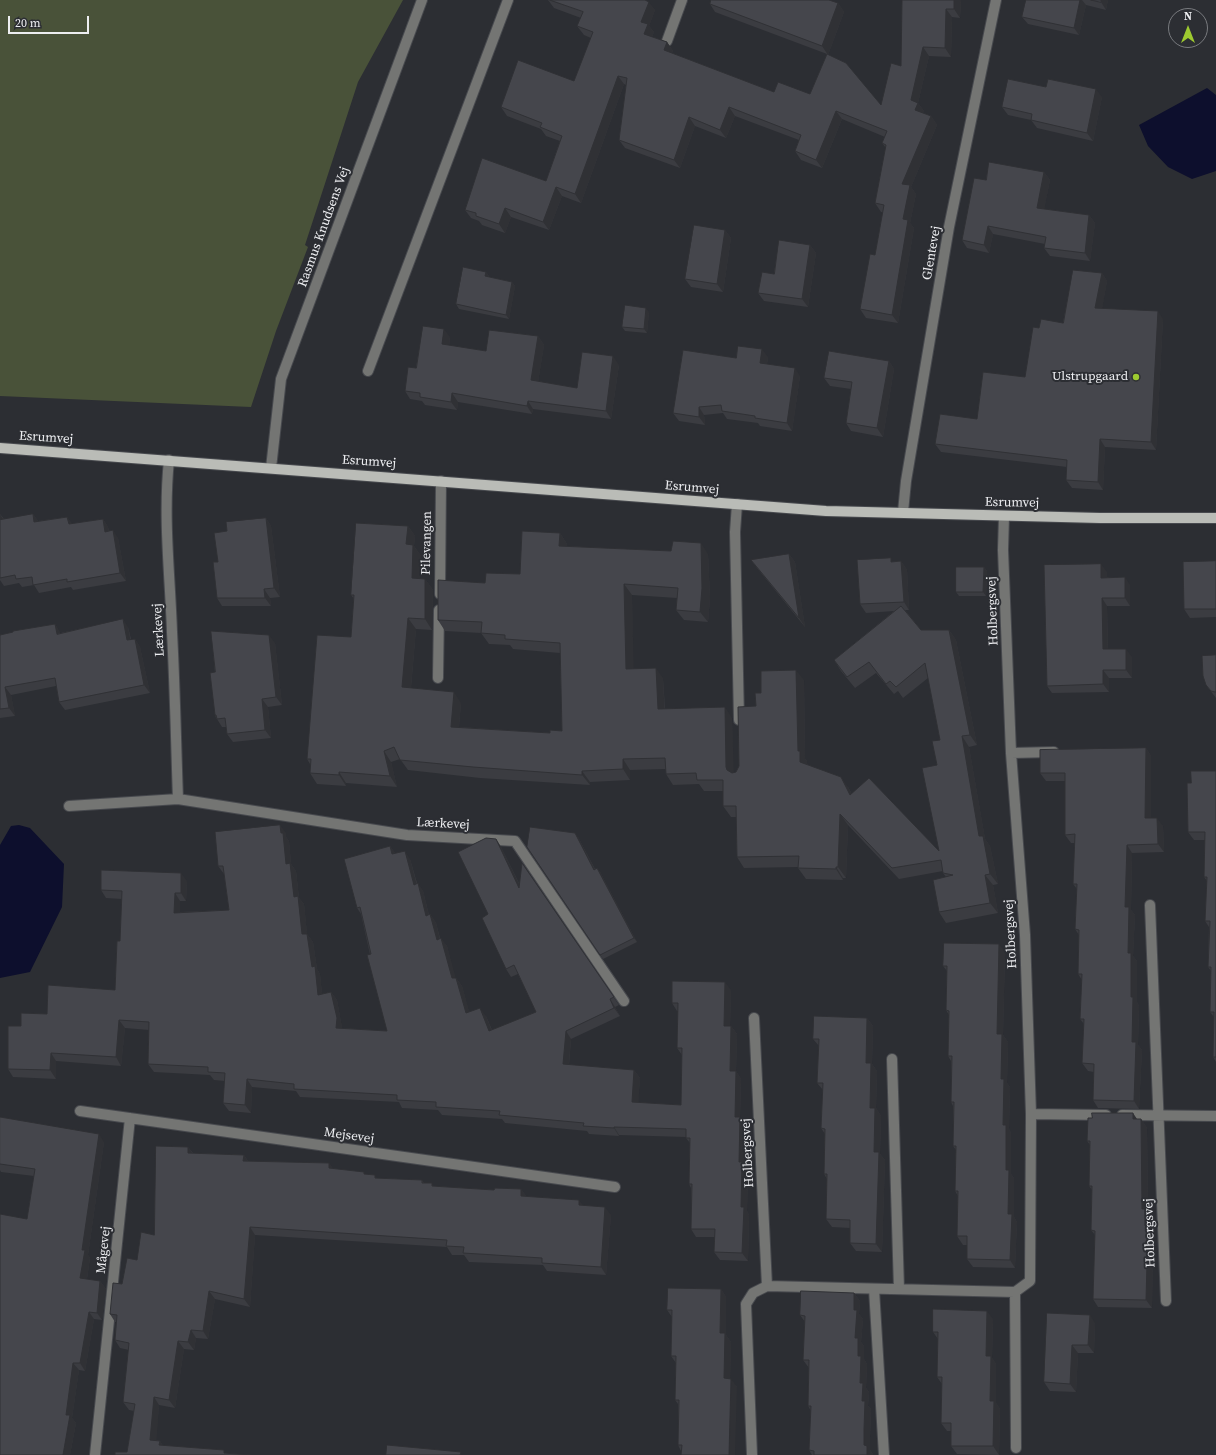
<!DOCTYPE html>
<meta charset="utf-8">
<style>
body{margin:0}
#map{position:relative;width:1216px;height:1455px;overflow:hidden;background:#2c2e33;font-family:"Source Serif 4",serif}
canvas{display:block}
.north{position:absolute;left:1168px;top:8px;width:40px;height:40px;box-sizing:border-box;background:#2c2e33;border:1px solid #797b7f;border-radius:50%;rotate:0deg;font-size:11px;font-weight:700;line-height:16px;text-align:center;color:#edeef1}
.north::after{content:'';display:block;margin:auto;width:14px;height:18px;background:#9dca30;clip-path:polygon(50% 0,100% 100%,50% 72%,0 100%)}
.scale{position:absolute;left:8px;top:16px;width:81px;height:18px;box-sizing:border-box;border:2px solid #edeef1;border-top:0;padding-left:5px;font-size:12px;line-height:14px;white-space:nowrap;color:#edeef1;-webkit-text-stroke:3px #2c2e33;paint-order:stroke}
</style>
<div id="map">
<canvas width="1216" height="1455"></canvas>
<div class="north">N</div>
<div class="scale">20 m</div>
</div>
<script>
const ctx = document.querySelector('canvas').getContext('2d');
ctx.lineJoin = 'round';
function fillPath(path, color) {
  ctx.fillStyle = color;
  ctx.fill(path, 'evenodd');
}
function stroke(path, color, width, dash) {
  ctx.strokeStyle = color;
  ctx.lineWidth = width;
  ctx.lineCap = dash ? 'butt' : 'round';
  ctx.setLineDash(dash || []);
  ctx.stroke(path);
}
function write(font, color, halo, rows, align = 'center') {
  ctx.font = font + ' "Source Serif 4",serif';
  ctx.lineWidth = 4;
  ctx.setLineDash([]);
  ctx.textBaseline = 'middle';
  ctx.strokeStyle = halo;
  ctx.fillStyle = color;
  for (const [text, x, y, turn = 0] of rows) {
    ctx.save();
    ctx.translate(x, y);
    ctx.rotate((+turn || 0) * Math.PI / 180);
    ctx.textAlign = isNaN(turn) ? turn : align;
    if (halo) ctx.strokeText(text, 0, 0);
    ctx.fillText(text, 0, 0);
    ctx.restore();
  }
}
const green = new Path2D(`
 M0 0H403L358 82 305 245 308 247 276 331 251 407 0 396Z`);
const water = new Path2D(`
 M1207 88 1216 95V171L1192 179 1168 167 1148 146 1139 125Z
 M19 825 30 828 64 864 62 907 30 972 0 978V845L11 826Z`);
const minor = new Path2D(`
 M667 41 682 0
 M368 371 508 0
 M169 460C163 518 170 574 172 632 175 688 176 744 178 799
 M271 468 281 379 422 0
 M737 504 735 532 739 720
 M903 512 906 481 949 227 996 0
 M1004 516 1003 550 1011 753 1025 935 1031 1114
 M440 594 441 481
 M438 678 439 610
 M1011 753 1054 752
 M69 806 178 799 407 835 515 841 624 1001
 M1150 905 1166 1301
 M754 1018 767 1286
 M892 1059 899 1289
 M80 1111 615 1187
 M1122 1115 1216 1116
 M874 1289 884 1455
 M1015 1292 1016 1448
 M95 1455 130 1118
 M752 1455 746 1304 753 1293 767 1286 1015 1292 1030 1281 1031 1114 1106 1115`);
const major = new Path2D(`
 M0 448 826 511 1100 518H1216`);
const wall = new Path2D(`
 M548 0H645L655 10 649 26 654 32 652 37 667 42 673 51 672 53 774 92 810 94 827 54 715 12 710 4 838 3 844 12 828 55 881 105 901 66 902 0H961L960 18 952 17 951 57 929 56 918 103 924 111 923 113 931 116 937 125 911 187 916 194 910 223 914 228 898 323 866 318 860 309 875 255 883 212H881L875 203 886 148 882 143 885 137 842 119 822 168 801 160 795 151 799 140 735 116 726 138 695 126 680 168 625 148 619 140 626 85 624 84 581 203 562 196 549 230 511 217 505 233 482 225 479 221 471 218 465 210 546 181 560 141 546 136 541 129 507 116 501 107 574 81 591 38 584 35 577 26 581 18 554 8Z
 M1026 0H1108L1106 10 1086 5 1079 35 1028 24 1022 17Z
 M1102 97 1093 141 1037 128 1031 120 1008 115 1002 107Z
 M1044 172 1050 180 1044 209 1089 215 1095 223 1090 261 1050 256 1044 248 1045 244 993 234 989 253 967 248 962 240 986 180Z
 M725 230 731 238 723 292 691 287 685 279Z
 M810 245 816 253 808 307 764 301 758 293 774 274Z
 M486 272 489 276V277L512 282 515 286 509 319 459 309 456 304Z
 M1102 273 1107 281 1102 308 1163 319 1156 450 1105 447 1103 490 1072 488 1066 480 1067 467 941 452 935 444 977 419 1025 377 1063 323Z
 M649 312 647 333 625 331 622 327Z
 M538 336 544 345 538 382 577 388 619 365 611 419 533 409 532 414 458 402 457 410 425 405 422 401 410 399 405 391 416 368 450 337 449 346 486 351Z
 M768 357 767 364 800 376 792 431 760 426 758 423 727 419 723 413 704 415 705 425 679 421 673 413 736 358Z
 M889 361 894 369 883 437 851 431 846 423 851 389 830 386 824 378Z
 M0 514 4 519 33 514 38 521 67 517 72 524 103 519 108 527 109 531 118 538 126 581 73 590 71 587 39 593 34 585 22 587 19 583 4 586 0 580Z
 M266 518 271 526 280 597 270 598 271 606H222L217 598 218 562 227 531Z
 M408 526 415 536 414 546 421 556 420 579H425L433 590 432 630 416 629 411 688 461 703 459 727 550 733 562 731 560 653 513 649 510 645 489 644 481 633 445 631 438 620 485 583 520 574 560 533 567 544V546L708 554 710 598 708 622 684 620 676 610 677 598 632 595 633 669 663 678 665 709 732 718 733 773 736 772 739 766 756 706 761 693 804 680 805 759 807 761V764L848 787 852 794 939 851 937 765 940 740 928 678 903 698 898 691 894 694 876 673 855 688 841 671 834 660 894 611 866 613 860 604 893 562 901 561 907 570 909 610H905L921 630H949L956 640 977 745 969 747 985 839 990 846 998 884 993 885 998 913 946 923 939 912 946 877 943 873V871L899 879 848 825 846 878H843V880L806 879 798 868V867L744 868 737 857 736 817H731L723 806V791H704L699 784 673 785 666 774V769L630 770V780L590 782V785L480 778 408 770 400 759 391 762 397 787 346 783V786L317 784 310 773V764L307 759 351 637 354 599 351 595Z
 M789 554 795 562 805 627 757 568 751 560Z
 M1216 561V617L1190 618 1184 609Z
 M984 567 987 571 986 596H959L956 592Z
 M1107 572V577L1130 585V606H1107L1108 649 1132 657V678H1109V692L1052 693 1047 686Z
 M55 624 60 633 128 627 131 639H135L140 647 150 693 65 710 59 702 56 686 11 695 15 716 0 718V635Z
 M275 643 282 705 268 707 271 738 233 742 227 734 226 727H222L217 719 216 718 215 715V672Z
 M1216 655V698L1206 685Z
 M1146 748 1151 756V818L1163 826 1164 852 1132 853 1131 910 1135 915 1133 956 1137 961V1002L1139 1006 1138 1045 1142 1050 1139 1109 1098 1108 1093 1100 1094 1072 1088 1071 1082 1063 1084 1024 1080 1019 1082 980 1078 974 1079 935 1075 929 1077 889 1073 884 1075 843H1071L1065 835V781H1046L1040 773Z
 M1216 771V1062L1213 1057 1214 1017 1210 1012 1211 971 1208 967 1209 927 1205 921 1207 881 1204 877 1205 840H1194L1188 832Z
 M286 833V837L289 841 291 864 296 871 299 898 304 904 307 934 313 942 317 969 320 974 322 994 331 992 337 1000 342 1028 387 1031 361 914 357 908 390 846 395 853 410 859 417 883 423 891 429 915 430 914 436 923 440 938 447 946 455 978H456L462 986 469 1012 486 1016 492 1030 536 1012 518 974 511 977 506 969 488 914 496 839 501 847 520 885 522 863 619 1005 615 1007 620 1016 571 1039 569 1065 634 1070 640 1078 638 1103 681 1105 682 1055 677 1048 678 1011H677L672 1003 731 990 730 1026H731L737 1034 736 1071 741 1079 740 1118 745 1125 744 1166 748 1170 747 1211 749 1215 748 1261 720 1260 714 1252 715 1237H696L691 1229V1188L689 1184 690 1143 686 1138V1137L619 1135V1136L589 1134 587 1131 505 1123 502 1119 442 1115 438 1110 402 1108 399 1102 300 1097 296 1091 252 1087 251 1113 229 1111 223 1103 225 1081 214 1080 210 1075 154 1072 148 1064 149 1030 125 1028 121 1066 56 1061V1079L13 1077 8 1069 21 1026 47 1014 115 990 120 941 122 899 106 898 101 890 187 881 186 901H180V912L229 910 224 874 218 866Z
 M578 837 595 869 597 868 600 872 637 942 603 959 527 847Z
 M1005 952 1003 1035 1008 1042 1007 1083 1010 1087 1009 1129 1011 1133V1174L1014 1178V1217L1017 1222 1015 1268 973 1267 967 1259V1245H963L957 1236 958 1196 955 1191 956 1150 953 1146V1106L951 1102V1061L948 1056 949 1015 946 1010 947 971 943 966Z
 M867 1018 873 1026 872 1064 877 1071 876 1108 881 1116 880 1154 885 1160 882 1252 856 1251 850 1243V1228L832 1227 826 1219 827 1179 824 1174 825 1134 821 1128 823 1090 817 1083 819 1046 813 1039Z
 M0 1117 104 1142 88 1255 90 1258 87 1279 100 1281 106 1289 102 1320 94 1319 85 1371 79 1370 72 1418 76 1423 70 1455 27 1219 34 1176 1 1172 0 1170Z
 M1137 1119H1141L1147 1128 1148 1213 1151 1217 1150 1230 1153 1235 1152 1308 1098 1307 1093 1299 1095 1235 1091 1230 1092 1190 1089 1186 1090 1145 1087 1141Z
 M188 1147 193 1153 244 1155 248 1161 329 1163 333 1169 366 1174 377 1178 422 1180 424 1183 434 1186 494 1190 521 1189 526 1196 583 1206 611 1215 606 1275 547 1271 543 1265 469 1262 464 1255H452L447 1247 255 1235 250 1307 215 1299 208 1339 196 1338 194 1350 184 1349 175 1408 159 1405 156 1440 160 1441 163 1446 127 1452 134 1411 129 1410 123 1402 129 1350 120 1348 115 1340 116 1322H115L110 1314 122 1284 137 1260 154 1235Z
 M721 1289 726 1297V1335L731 1342 730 1379 737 1387 681 1451 678 1445V1404L675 1400 676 1363 671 1356 672 1317 667 1310Z
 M854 1293 860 1301 859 1314 863 1319 861 1342 864 1346V1359L867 1364 866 1388 869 1392 868 1406 871 1409 870 1437V1450L873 1454V1455H812L809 1450 811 1411 808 1406 809 1368 803 1360 805 1322 800 1315Z
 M1047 1313 1095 1323 1094 1353H1078L1076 1392 1050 1391 1044 1382Z
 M993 1319 992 1358 996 1364V1403L1000 1409 999 1455 957 1454 951 1446V1431H947L941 1423 942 1384 937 1377 938 1339 933 1332Z`);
const shadedWall = new Path2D(`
 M954 0H961L960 18 954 9Z
 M1080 0H1082L1086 5 1079 35 1074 28Z
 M1101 0H1108L1106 10 1101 2Z
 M649 2 655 10 649 26 654 32 650 42 644 34 641 22Z
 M838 3 844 12 828 55 822 46Z
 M946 9 952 17 951 57 945 48Z
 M667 42 673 51 670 59 664 50Z
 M923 47 929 56 918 103 924 111 921 118 915 110 911 100Z
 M618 76 624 84 581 203 575 194Z
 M1096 89 1102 97 1093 141 1087 133Z
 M729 107 735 116 726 138 720 130Z
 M836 111 842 119 822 168 816 160Z
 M931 116 937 125 911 187 916 194 910 223 914 228 898 323 892 315 903 219 902 184Z
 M689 117 695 126 680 168 674 160Z
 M1044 172 1050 180 1043 216 1037 208Z
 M556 187 562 196 549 230 543 222Z
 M505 208 511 217 505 233 499 224Z
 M1089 215 1095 223 1090 261 1085 253Z
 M988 226 993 234 989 253 984 245Z
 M725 230 731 238 723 292 717 284Z
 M810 245 816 253 808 307 802 299Z
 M486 272 489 276 488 281 485 276Z
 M1102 273 1107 281 1101 316 1095 308Z
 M512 282 515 286 509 319 506 315Z
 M646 308 649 312 647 333 644 329Z
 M1158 311 1163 319 1156 450 1151 442Z
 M444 329 450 337 448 353 442 344Z
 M538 336 544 345 537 389 531 380Z
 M762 349 768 357 766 371 760 363Z
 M613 356 619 365 611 419 606 411Z
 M889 361 894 369 883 437 877 428Z
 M795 368 800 376 792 431 787 423Z
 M452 393 458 402 457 410 451 402Z
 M528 401 533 409 532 414 527 406Z
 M699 407 704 415 705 425 699 417Z
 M1100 439 1105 447 1103 490 1098 482Z
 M0 514 3 519 0 521Z
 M33 514 39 522H34Z
 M67 517 73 525 69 524Z
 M266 518 271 526 280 597 274 588Z
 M103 519 108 527 110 540 105 532Z
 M408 526 415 536 414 546 421 556 420 589 412 578 406 544Z
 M113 530 118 538 126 581 120 573Z
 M560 533 567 544 566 557 559 546Z
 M701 543 708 554 710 598 708 622 700 612Z
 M789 554 795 562 805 627 799 618Z
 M901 561 907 570 909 610 904 602Z
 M1101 564 1107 572V585L1101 578Z
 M984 567 987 571 986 596 983 592Z
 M1125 577 1130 585V606L1125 598Z
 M425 579 433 590 432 630 425 619Z
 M624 584 632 595 634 680 626 669Z
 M264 589 270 598 271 606 265 598Z
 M1102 598 1107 606 1108 657 1103 649Z
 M408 618 416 629 410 698 402 687Z
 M123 619 128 627 132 648 127 640Z
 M55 624 60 632 62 642 57 634Z
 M949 630 956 640 977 745 970 735Z
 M269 635 275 643 282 705 276 697Z
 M135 639 140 647 150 693 144 685Z
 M1126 649 1132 657V678L1126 670Z
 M656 668 663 678 665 720 658 709Z
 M796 670 804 680 805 759 807 761 808 772 800 762 798 751Z
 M1103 670 1109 678V692L1103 684Z
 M5 687 11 695 15 716 9 708Z
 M454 692 461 703 458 737 451 727Z
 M262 699 268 707 271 738 265 730Z
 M725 707 732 718 734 777 727 770 726 767Z
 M962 736 969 747 985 839 990 846 998 884 990 874 979 836Z
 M1146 748 1151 756V826L1145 818Z
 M384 751 391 762 397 787 390 776Z
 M623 759 630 770V780L623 769Z
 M582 771 590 782V785L582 775Z
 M339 772 346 783V786L339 775Z
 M841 777 848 787 858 806 850 795Z
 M840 814 848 825 846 878 838 867Z
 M1157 818 1163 826 1164 852 1158 844Z
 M280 825 286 833V837L289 841 291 864 296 871 299 898 304 904 308 942 302 934 294 897 286 864 281 833Z
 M575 833 578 837 597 874 594 870Z
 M496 839 501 847 525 896 519 888Z
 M1127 845 1132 853 1131 910 1135 915 1133 956 1137 961V1002L1139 1006 1138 1045 1142 1050 1139 1109 1134 1101 1131 997 1128 953 1125 907Z
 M390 846 396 854H392Z
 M405 851 410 859 419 893 414 885Z
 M836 867 843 878V880L836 869Z
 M597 868 600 872 637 942 634 938Z
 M181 873 187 881 186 901 181 893Z
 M985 875 993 885 998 913 990 903Z
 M418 883 423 891 431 924 426 916Z
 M175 893 180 901V921L174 913Z
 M430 914 436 923 442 948 437 940Z
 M307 934 313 942 317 969 320 974 323 1003 318 995 312 967Z
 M441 938 447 946 458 986 452 978Z
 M999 944 1005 952 1003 1035 1008 1042 1007 1083 1010 1087 1009 1129 1011 1133V1174L1014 1178V1217L1017 1222 1015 1268 1010 1260 1008 1214 1001 1079 997 1034Z
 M456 978 462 986 472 1021 466 1013Z
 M725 982 731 990 730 1034 724 1026Z
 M331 992 337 1000 342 1027V1036L336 1028Z
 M610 999 615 1007 620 1016 614 1008Z
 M480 1008 486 1016 495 1039 489 1031Z
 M867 1018 873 1026 872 1064 877 1071 876 1108 881 1116 880 1154 885 1160 882 1252 876 1244 874 1152 870 1108 866 1063Z
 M119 1020 125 1028 121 1066 116 1057Z
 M731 1026 737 1034 736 1077V1071L741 1079 740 1118 745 1125 744 1166 748 1170 747 1211 749 1215 748 1261 742 1253 739 1162 730 1071Z
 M566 1031 571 1039 568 1072 563 1064Z
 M51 1053 56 1061V1079L50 1070Z
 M634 1070 640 1078 638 1110 632 1102Z
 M247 1079 252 1087 251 1113 245 1105Z
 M1133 1113 1139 1122 1133 1119Z
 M1141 1119 1147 1128 1148 1213 1151 1217 1150 1230 1153 1235 1152 1308 1146 1300 1145 1226 1142 1209Z
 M614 1127 619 1135V1136L614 1128Z
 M99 1134 104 1142 88 1255 90 1258 86 1285 80 1278 82 1250Z
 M188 1147 194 1155 188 1153Z
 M244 1155 249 1163 243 1161Z
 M329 1163 335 1171 329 1168Z
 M521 1189 527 1197 521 1196Z
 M579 1200 585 1208 579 1205Z
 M605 1207 611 1215 606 1275 601 1267Z
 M250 1227 255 1235 250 1307 244 1299Z
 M100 1281 106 1289 102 1320 97 1313Z
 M721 1289 726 1297V1335L731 1342 730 1387 724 1378 720 1333Z
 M209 1291 215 1299 208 1339 203 1331Z
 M854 1293 860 1301 859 1314 863 1319 861 1342 864 1346V1359L867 1364 866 1388 869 1392 868 1406 871 1409 870 1437V1450L873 1454V1455H867L864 1445 862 1401 858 1356 855 1338 854 1310Z
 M987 1311 993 1319 992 1358 996 1364V1403L1000 1409 999 1455 993 1446 986 1356Z
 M89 1312 94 1319 85 1371 80 1363Z
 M1090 1315 1095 1323 1094 1353 1088 1345Z
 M191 1330 196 1338 194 1350 188 1342Z
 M178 1341 184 1349 175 1408 169 1400Z
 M1072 1345 1078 1353 1076 1392 1070 1384Z
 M73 1363 79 1370 72 1418 76 1423 70 1455H63L66 1415Z
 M731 1379 737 1387 735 1455H729Z
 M154 1397 159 1405 156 1448 150 1440Z
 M160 1441 165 1449 159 1445Z`);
const building = new Path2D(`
 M550 0H645L649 2 641 22 648 24 644 34 667 42 664 50 774 92 778 82 810 94 827 54 846 63 881 105 891 63 901 66 902 0H954V9H946L945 48 923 47 911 100 918 103 915 110 931 116 902 184 910 185 903 219 908 220 892 315 860 309 870 254 875 255 884 205 875 203 886 145 882 143 887 131 836 111 816 160 795 151 801 135 729 107 720 130 689 117 674 160 619 140 627 78 618 76 575 194 556 187 543 222 505 208 499 224 476 216V213L465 210 482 158 546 181 562 136 540 127 542 123 501 107 518 60 574 81 593 32 577 26 583 12Z
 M711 0H829L838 3 822 46 710 4Z
 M1026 0H1080L1074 28 1022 17Z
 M1091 0H1101V2Z
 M1008 79 1046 87 1048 79 1096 89 1087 133 1031 120 1032 114 1002 107Z
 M989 162 1044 172 1037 208 1089 215 1085 253 1044 248 1046 237 988 226 984 245 962 240 974 178 986 180Z
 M694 225 725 230 717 284 685 279Z
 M779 240 810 245 802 299 758 293 762 272 774 274Z
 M463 267 486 272 485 276 512 282 506 315 456 304Z
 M1073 270 1102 273 1095 308 1158 311 1151 442 1100 439 1098 482 1066 480 1067 460 935 444 940 414 977 419 983 372 1025 377 1033 327 1039 328 1041 319 1063 323Z
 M625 305 646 308 644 329 622 327Z
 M423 326 444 329 442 344 486 351 489 330 538 336 531 380 577 388 582 352 613 356 606 411 528 401 527 406 452 393 451 402 420 397V393L405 391 408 367 416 368Z
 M738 346 762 349 760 363 795 368 787 423 755 418V416L722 411 721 405 699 407V417L673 413 683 350 736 358Z
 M829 351 889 361 877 428 846 423 852 382 824 378Z
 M33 514 34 522 67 517 69 524 103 519 105 532 113 530 120 573 67 582V579L33 585 32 577 16 579 15 575 0 578V520Z
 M266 518 274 588 264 589 265 598H217L213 562H218L214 533 227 531 226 522Z
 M356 523 408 526 406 544 413 545 412 578 425 579V619L408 618 402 687 454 692 451 727 550 733V730L562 731 560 643 505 639V635L481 633 482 622 438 620V580L485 583 486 573 520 574 522 531 560 533 559 546 671 551 673 541 701 543 702 588 700 612 676 610 678 588 624 584 626 669 656 668 658 709 725 707 726 767 727 770 732 773 736 772 739 766 738 707 756 706 755 693H761V671L796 670 798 751H800V762L841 777 850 795 869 778 939 851 922 768 937 765 932 741 940 740 925 663 896 687 890 681 886 684 869 662 847 677 834 660 901 606 921 630H949L970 735 962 736 979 836H983L990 874 985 875 990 903 939 912 933 880 953 875 943 873 941 860 892 868 840 814 838 867H836V869L798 868 799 856 737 857 736 806H723V780H697L696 773 666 774 665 758 623 759V769L582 771V775L473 767 400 760 394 747 384 751 390 776 339 772V775L310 773 311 759H307L317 635 351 637 354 595H351Z
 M789 554 799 618 751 560Z
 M891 558V562L901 561 904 602 860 604 857 560Z
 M1216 561V609H1184L1183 562Z
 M1101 564V578L1125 577V598H1102L1103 649H1126V670H1103V684L1047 686 1044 565Z
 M956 567H984L983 592H956Z
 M123 619 127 640 135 639 144 685 59 702 55 678 5 687 9 708 0 709V635L13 632V631L55 624 57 634Z
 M211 631 269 635 276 697 262 699 265 730 227 734 225 718 217 719 216 715H215L210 673 215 672Z
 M1216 655V692H1215L1211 691 1206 685 1203 676 1202 656Z
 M1146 748 1145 818H1157L1158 844 1127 845 1125 907H1129L1128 953H1131V997H1133L1132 1042H1136L1134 1101 1093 1100 1094 1064 1082 1063 1084 1019H1080L1082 974H1078L1079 930 1075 929 1077 884H1073L1075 834 1065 835V773H1040V750Z
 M1191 771H1216V1057H1213L1214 1012H1210L1211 967H1208L1210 921H1205L1207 877H1204L1205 832H1188L1187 783H1191Z
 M280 825 281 833H283L286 864 290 863 294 897 298 896 302 934H307L312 967 315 966 318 995 331 992 337 1018 336 1028 387 1031 367 955 371 954 360 907 357 908 344 859 390 846 392 854 405 851 414 885 418 883 426 916 430 914 437 940 441 938 452 978H456L466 1013 480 1008 489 1031 536 1012 514 965 506 969 482 918 488 914 458 852 486 838 496 839 519 888 522 863 614 997 610 999 614 1008 566 1031 563 1064 634 1070 632 1102 681 1105 682 1048H677L678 1003H672V981L725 982 724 1026H731L730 1071H736L735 1117H740L739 1162H742L741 1207H744L742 1253 714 1252 715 1229H691L692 1184H689L690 1138H686V1129L614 1127V1128L583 1126 584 1123 499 1115 500 1111 436 1107V1102L397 1100V1095L294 1089V1084L247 1079 245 1105 223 1103 225 1073 208 1072V1067L148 1064 149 1022 119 1020 116 1057 51 1053 50 1070 8 1069V1026H21V1013L47 1014 48 985 115 990 117 941H120L122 891 101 890V870L181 873V893H175L174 913 229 910 223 866H218L215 832Z
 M530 827 575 833 594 870 597 868 634 938 600 955 527 847Z
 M944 943 999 944 997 1034H1002L1001 1079H1004L1003 1125H1006V1170H1009L1008 1214H1012L1010 1260 967 1259V1236H957L958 1191H955L956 1146H953L954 1102H951L952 1056H948L949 1011 946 1010 947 966H943Z
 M814 1016 867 1018 866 1063H871L870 1108H875L874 1152H879L876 1244 850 1243V1220L826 1219 827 1174H824L825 1129 821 1128 823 1083H817L819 1039H813Z
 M1092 1113H1133V1119H1141L1142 1209H1145V1226H1148L1146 1300 1093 1299 1095 1231 1091 1230 1092 1186H1089L1090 1141H1087L1088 1118H1092Z
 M0 1117 99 1134 82 1250H85L80 1278 100 1281 97 1313 89 1312 80 1363H73L66 1415H70L63 1455H0V1214L27 1219 35 1169 0 1164Z
 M156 1146 188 1147V1153L244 1155 243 1161 329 1163V1168L364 1172V1174L375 1175V1178L422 1180V1183H432V1186L494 1190 495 1188 521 1189V1196L579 1200V1205L605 1207 601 1267 542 1263V1258L463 1253 464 1247 446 1246 447 1240 250 1227 244 1299 209 1291 203 1331 191 1330 188 1342 178 1341 169 1400 154 1397 150 1440 160 1441 159 1445 224 1450V1453L251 1455H115V1452H127L135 1404 123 1402 129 1343 115 1340 117 1315 110 1314 113 1283 122 1284 127 1258 137 1260 141 1232 154 1235Z
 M668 1288 721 1289 720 1333H725L724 1378 731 1379 729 1455H681L682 1445H678L679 1400H675L676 1356H671L672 1310H667Z
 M801 1291 854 1293V1310H857L855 1338H858V1356H861L860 1383H863L862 1401H865L864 1429V1445L867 1446V1455H814V1451L809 1450 811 1406H808L809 1360H803L805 1316 800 1315Z
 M933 1309 987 1311 986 1356H991L990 1401H994L993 1446H951V1423H941L942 1377H937L938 1332H933Z
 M1047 1313 1090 1315 1088 1345H1072L1070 1384 1044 1382Z
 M387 1445 461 1452 460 1455H386Z`);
const markers = [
 [1136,377,4,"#9dca30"]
];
const streetNames = [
 ["Rasmus Knudsens Vej",324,227,-70],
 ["Glentevej",932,253,-80],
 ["Esrumvej",46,438,4],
 ["Esrumvej",369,462,4],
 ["Esrumvej",692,488,5],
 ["Esrumvej",1012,503,1],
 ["Pilevangen",427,543,-89],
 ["Holbergsvej",993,611,-92],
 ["Lærkevej",159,630,-93],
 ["Lærkevej",443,824,3],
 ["Holbergsvej",1011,934,-93],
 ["Mejsevej",349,1136,8],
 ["Holbergsvej",748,1153,-93],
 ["Holbergsvej",1150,1233,-92],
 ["Mågevej",104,1250,-84]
];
const poiNames = [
 ["Ulstrupgaard",1128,377]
];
fillPath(green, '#495239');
fillPath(water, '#0d0f2d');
stroke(minor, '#47494e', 12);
stroke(major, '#47494e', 12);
stroke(minor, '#747573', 10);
stroke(major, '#babcb7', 10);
fillPath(wall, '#3b3c41');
fillPath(shadedWall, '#303135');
fillPath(building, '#45464c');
stroke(building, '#303135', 1);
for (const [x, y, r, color] of markers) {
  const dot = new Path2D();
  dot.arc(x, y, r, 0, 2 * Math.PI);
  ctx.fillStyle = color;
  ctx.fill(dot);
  stroke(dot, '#2c2e33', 1.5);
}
write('13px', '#edeef1', '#2c2e33', streetNames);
write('13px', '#edeef1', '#2c2e33', poiNames, 'right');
</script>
